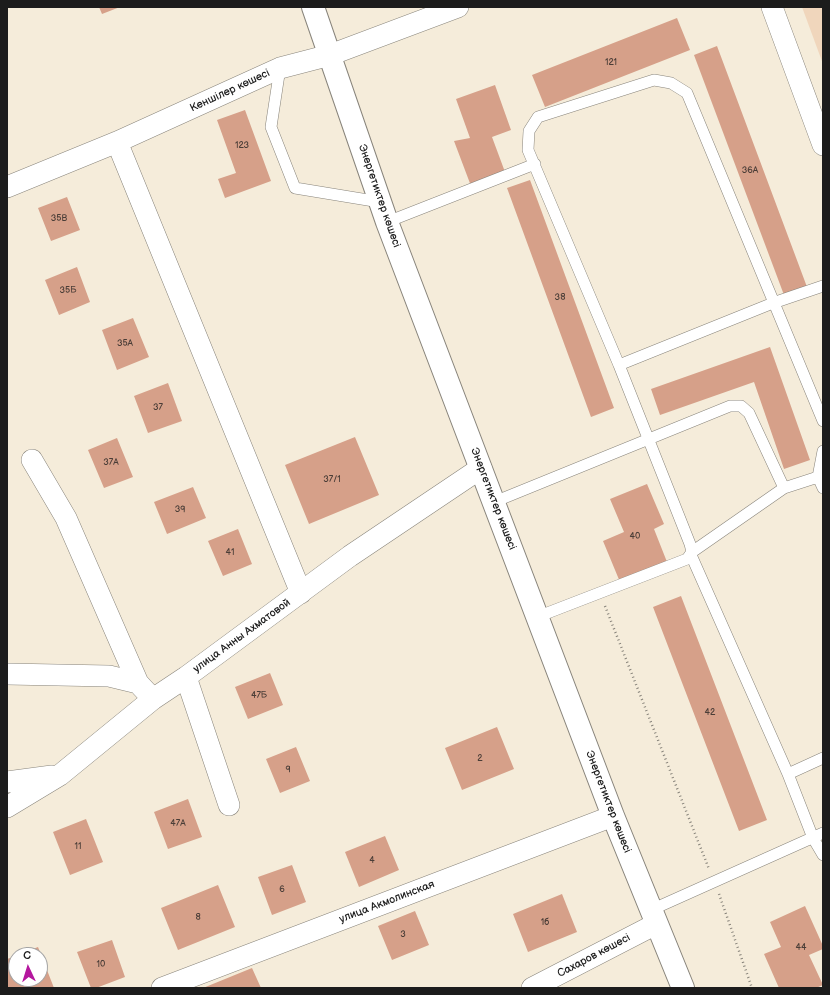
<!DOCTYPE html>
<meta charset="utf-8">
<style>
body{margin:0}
#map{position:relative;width:830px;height:995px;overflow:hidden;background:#f5ecda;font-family:"Balsamiq Sans",sans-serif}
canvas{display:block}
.frame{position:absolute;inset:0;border:8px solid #1c1c1c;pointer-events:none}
.north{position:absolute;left:8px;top:947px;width:40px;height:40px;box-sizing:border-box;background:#fff;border:1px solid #a4a4a4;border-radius:50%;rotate:356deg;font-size:11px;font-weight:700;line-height:16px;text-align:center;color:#1c1c1c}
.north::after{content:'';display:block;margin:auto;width:14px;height:18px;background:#b5179e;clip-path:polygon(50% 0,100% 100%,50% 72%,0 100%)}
</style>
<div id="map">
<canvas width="830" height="995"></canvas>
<div class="frame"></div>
<div class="north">С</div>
</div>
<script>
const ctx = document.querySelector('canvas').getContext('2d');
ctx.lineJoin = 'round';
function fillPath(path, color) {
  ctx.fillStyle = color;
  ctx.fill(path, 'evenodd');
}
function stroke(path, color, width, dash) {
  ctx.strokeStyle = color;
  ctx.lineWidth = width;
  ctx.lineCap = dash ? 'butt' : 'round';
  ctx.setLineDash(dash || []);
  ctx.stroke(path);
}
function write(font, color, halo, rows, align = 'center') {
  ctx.font = font + ' "Balsamiq Sans",sans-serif';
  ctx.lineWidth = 3.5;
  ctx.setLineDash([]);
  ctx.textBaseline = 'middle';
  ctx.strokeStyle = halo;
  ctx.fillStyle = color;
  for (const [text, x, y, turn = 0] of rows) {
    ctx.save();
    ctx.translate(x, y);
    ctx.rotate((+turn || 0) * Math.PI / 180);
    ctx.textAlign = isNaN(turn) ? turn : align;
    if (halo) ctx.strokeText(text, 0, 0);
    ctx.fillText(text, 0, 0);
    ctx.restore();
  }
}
const built = new Path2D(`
 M802 7H823V64Z`);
const building = new Path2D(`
 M99 7H120L102 14Z
 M677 18 690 50 545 107 532 75Z
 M717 46 807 287 784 295 694 55Z
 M495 85 511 130 492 137 505 172 471 186 454 141 470 138 456 99Z
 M245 110 271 181 225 198 218 179 236 173 217 120Z
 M530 180 614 408 591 417 507 188Z
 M67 197 80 230 51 241 38 208Z
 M77 267 90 302 59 315 45 280Z
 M133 318 149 357 117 370 102 330Z
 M770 347 810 460 784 469 754 382 660 415 651 389Z
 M168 383 182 421 148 433 134 396Z
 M355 437 379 495 309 524 285 465Z
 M117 438 133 477 104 488 88 450Z
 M647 484 664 524 654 529 667 562 620 582 603 541 624 532 610 499Z
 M193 487 206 518 167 534 154 502Z
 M238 529 252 564 223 576 208 541Z
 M681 596 767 820 739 831 653 607Z
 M270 673 283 705 248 719 235 687Z
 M497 727 514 769 462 790 445 748Z
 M296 747 310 781 280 793 266 759Z
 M188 799 202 837 168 849 154 812Z
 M86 819 103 862 70 875 53 832Z
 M385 836 399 870 359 887 345 852Z
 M292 865 306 902 272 915 258 877Z
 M218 885 235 927 178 950 161 908Z
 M562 894 577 932 528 952 513 914Z
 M805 906 823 946V949L809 955 823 985 816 988H779L764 954 781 947 770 922Z
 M415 911 429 945 392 960 378 926Z
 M112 940 125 977 96 988H91L77 952Z
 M38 947 54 988H7V959L16 956V979H40V955H18Z
 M252 968 261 988H203Z`);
const path = new Path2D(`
 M605 606 709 869
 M719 894 752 988`);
const lane = new Path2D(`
 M280 68 271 127 295 188 380 202
 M387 222 535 164
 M619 365 773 303 823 286
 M818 477 823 488
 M494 502 730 406H741L749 413 784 488 818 477 823 451
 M692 552 784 488
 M691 555 788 774 813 838 823 855
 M537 617 687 559 692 552 690 544 619 365 528 150 529 131 538 117 654 80 671 83 687 93 823 421
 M788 774 823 758
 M651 910 823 833`);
const street = new Path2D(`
 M772 7 823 145
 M117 142 301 593
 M7 187 117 142 280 68 330 55 458 7
 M32 460 66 518 138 683 153 699
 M7 674 109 676 138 683
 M186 677 229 805
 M7 782 52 776
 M7 807 60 775 153 699 186 677 350 556 481 468
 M162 988 613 816
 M532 988 656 924`);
const secondary = new Path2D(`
 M313 7 387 222 613 816 683 988`);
const numberNames = [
 ["121",611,63],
 ["123",242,146],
 ["36А",750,171],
 ["35В",59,219],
 ["35Б",68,291],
 ["38",560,298],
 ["35А",125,344],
 ["37",158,408],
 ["37А",111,463],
 ["37/1",332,480],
 ["39",180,510],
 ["40",635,537],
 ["41",230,553],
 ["47Б",259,696],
 ["42",710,713],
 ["2",480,759],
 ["9",288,770],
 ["47А",178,824],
 ["11",78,847],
 ["4",372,861],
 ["6",282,890],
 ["8",198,918],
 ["1б",545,923],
 ["3",403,935],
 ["44",801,948],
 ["10",101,965]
];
const streetNames = [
 ["Кеншілер көшесі",230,91,-25],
 ["Энергетиктер көшесі",379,196,71],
 ["Энергетиктер көшесі",493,499,69],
 ["улица Анны Ахматовой",242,636,-36],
 ["Энергетиктер көшесі",608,802,69],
 ["улица Акмолинская",387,902,-21],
 ["Сахаров көшесі",594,956,-28]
];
fillPath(built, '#f0d6bc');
fillPath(building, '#d6a089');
stroke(lane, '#88847b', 12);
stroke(street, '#88847b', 22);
stroke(secondary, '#88847b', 24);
stroke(path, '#88847b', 2.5, [1, 3]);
stroke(lane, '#fff', 11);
stroke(street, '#fff', 21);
stroke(secondary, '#fff', 22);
write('9px', '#4a3d37', null, numberNames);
write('11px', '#1c1c1c', '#fff', streetNames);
</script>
